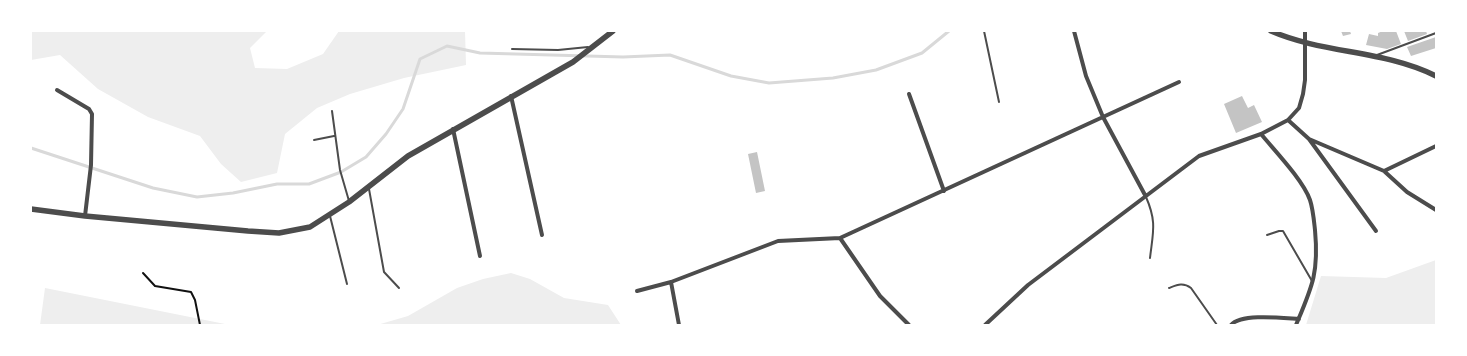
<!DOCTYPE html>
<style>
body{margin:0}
#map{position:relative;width:1467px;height:356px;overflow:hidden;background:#fff;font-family:Manrope,sans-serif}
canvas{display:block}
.frame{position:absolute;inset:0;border:32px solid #fff;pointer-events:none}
</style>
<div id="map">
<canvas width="1467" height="356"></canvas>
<div class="frame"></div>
</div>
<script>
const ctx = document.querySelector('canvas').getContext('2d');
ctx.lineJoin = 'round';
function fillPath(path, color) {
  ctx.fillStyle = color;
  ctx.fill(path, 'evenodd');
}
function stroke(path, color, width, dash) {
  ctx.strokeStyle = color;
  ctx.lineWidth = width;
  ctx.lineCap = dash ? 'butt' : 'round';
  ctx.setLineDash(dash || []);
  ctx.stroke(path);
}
const green = new Path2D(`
 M31 31H267L250 48 255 68 287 69 323 54 339 31H465L466 65 404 78 350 94 317 108 285 134 277 173 241 182 221 164 200 136 148 117 98 89 60 55 31 60Z
 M1436 260V325H1306L1321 276 1386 278Z
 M511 273 530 279 564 298 608 305 621 325H377L408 316 457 288 483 279Z
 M45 288 230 325H40Z`);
const stream = new Path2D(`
 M31 148 153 188 197 197 233 193 277 184H309L341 172 366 157 386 134 403 109 420 59 447 46 480 53 623 57 670 55 731 76 769 83 833 78 876 70 922 53 949 31`);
const building = new Path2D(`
 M1341 31H1350L1351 34 1343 36Z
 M1383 31H1396L1401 44 1387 49 1366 45 1369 34 1378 36V33Z
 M1404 31H1426L1427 34 1408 41Z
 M1436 37V48L1411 56 1407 47Z
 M1242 96 1248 108 1254 105 1262 122 1236 133 1224 104Z
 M757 152 765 191 756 193 748 154Z`);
const path = new Path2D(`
 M143 273 155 286 191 292 195 300 200 325`);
const service = new Path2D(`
 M984 31 999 102
 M512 49 558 50 588 47
 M1377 55 1436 33
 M332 111 340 170 349 201
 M314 140 334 136
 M369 189 384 272 399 288
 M1146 197C1157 222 1153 232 1150 258
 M330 216 347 284
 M1267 235 1279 231H1283L1312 281
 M1169 288C1177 285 1183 282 1191 288L1217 325`);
const minor = new Path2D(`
 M1074 31 1086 76 1103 117 1145 195
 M57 90 89 109 92 114 91 165 85 216
 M909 94 944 191
 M511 96 542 235
 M1288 120 1309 139 1384 171 1407 192 1436 210
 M453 129 480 256
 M1261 134C1275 151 1303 180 1310 200 1313 209 1314 221 1315 230 1319 273 1312 287 1296 325
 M1309 139 1376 231
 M1384 171 1436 146
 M840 238 880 296 909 325
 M671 282 679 325
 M637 291 671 282 778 241 840 238 1179 82
 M985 325 1028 285 1199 156 1261 134 1288 120 1299 108 1303 94 1305 80V31
 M1231 325C1241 313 1283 318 1299 319`);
const tertiary = new Path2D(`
 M1271 31C1324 54 1384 50 1436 76
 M31 209 85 216 248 231 279 233 310 227 349 202 408 156 573 62 613 31`);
fillPath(green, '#eee');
stroke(stream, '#d9d9d9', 3);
fillPath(building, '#c4c4c4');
stroke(path, '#111', 2);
stroke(service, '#4c4c4c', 2);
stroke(minor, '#4c4c4c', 4);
stroke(tertiary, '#4c4c4c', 5.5);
</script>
